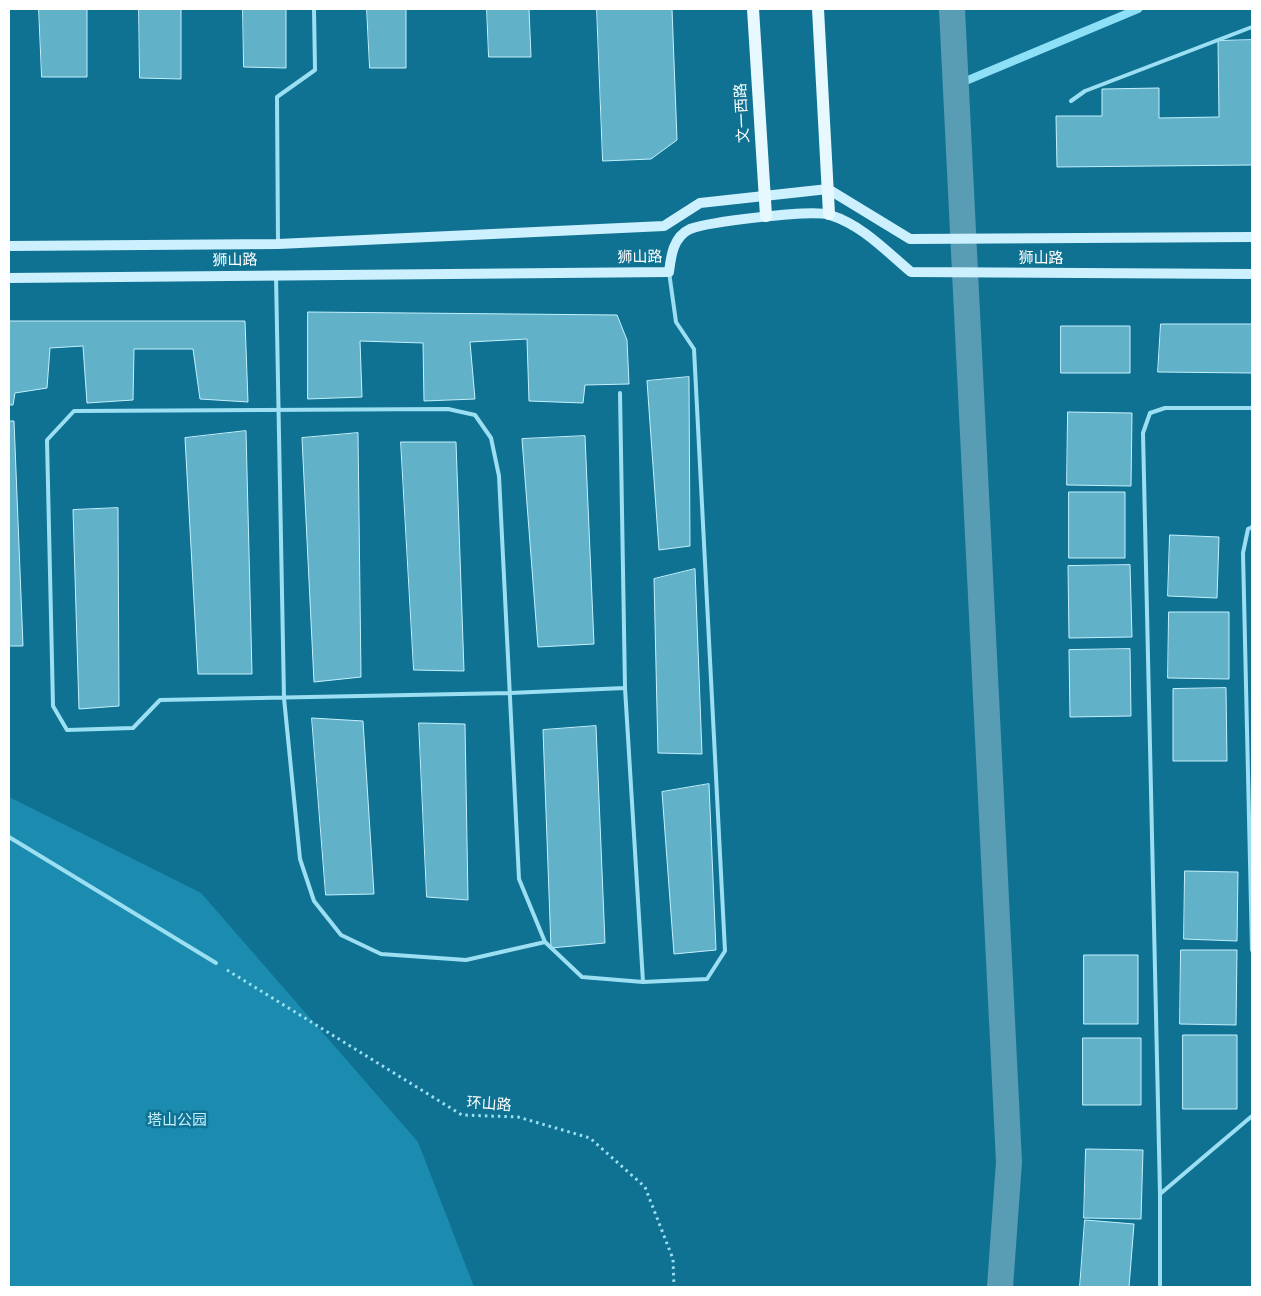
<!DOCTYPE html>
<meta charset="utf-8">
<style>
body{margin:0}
#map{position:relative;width:1261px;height:1296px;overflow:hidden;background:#107292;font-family:Lato,sans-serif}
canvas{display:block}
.frame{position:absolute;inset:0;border:10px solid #fff;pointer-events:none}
</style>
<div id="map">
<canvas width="1261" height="1296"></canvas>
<div class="frame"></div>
</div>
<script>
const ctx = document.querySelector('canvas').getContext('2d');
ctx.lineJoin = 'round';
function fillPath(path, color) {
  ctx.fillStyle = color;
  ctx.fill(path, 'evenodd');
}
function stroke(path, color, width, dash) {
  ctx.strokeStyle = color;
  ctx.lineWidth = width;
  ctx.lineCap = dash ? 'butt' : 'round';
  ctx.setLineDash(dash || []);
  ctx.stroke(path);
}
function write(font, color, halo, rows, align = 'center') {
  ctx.font = font + ' Lato,"Noto Sans SC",sans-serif';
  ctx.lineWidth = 5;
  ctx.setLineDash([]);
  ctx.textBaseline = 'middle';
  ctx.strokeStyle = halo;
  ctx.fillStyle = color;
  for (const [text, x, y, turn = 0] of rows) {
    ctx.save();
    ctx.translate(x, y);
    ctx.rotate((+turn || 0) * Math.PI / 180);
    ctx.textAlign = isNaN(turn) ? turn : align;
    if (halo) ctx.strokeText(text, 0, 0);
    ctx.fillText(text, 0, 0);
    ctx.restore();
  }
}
const green = new Path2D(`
 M9 797 201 893 418 1142 474 1287H9Z`);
const stream = new Path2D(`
 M956 85 1138 9`);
const canal = new Path2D(`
 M952 9 1009 1162 1000 1287`);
const building = new Path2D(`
 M39 9H87V77H42Z
 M139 9H181V79L140 78Z
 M243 9H286V68L244 67Z
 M367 9H406V68H370Z
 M487 9H529L531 57H489Z
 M597 9H672L677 140 651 159 603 161Z
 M1252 40V165L1057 167 1056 116H1102V89L1159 88V118L1219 117 1218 41Z
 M308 312 617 315 627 340 629 384 585 385 583 403 529 401 527 339 470 342 475 399 424 401 423 343 360 341 362 397 308 399Z
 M9 321H245L248 402 200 399 193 349H134L133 400 87 403 83 346 50 348 47 388 15 393 13 405H9Z
 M1161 324H1252V373L1158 372Z
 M1061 326H1130V373H1061Z
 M689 377 690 546 659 550 647 381Z
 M1068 412 1132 413 1131 486 1067 485Z
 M9 421H14L23 646H9Z
 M246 431 252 674H198L185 438Z
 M358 433 361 677 314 682 302 438Z
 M585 436 594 644 538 647 522 439Z
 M401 442H456L464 671 414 670Z
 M1069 492H1125V558H1069Z
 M118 508 119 706 79 709 73 510Z
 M1170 535 1219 537 1217 598 1168 596Z
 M1130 565 1132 637 1069 638 1068 566Z
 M695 569 702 754 658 753 654 579Z
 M1169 612H1229V679L1168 678Z
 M1130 649 1131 716 1070 717 1069 650Z
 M1226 688 1227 761H1173V689Z
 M312 718 363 721 374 894 326 895Z
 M419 723 465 724 468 900 427 897Z
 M596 726 605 943 551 948 543 730Z
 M709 784 716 950 674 954 662 792Z
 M1185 871 1238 872 1237 941 1184 939Z
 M1181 950H1237L1236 1025 1180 1024Z
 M1084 955H1138V1024H1084Z
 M1183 1035H1237V1109H1183Z
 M1083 1038H1141V1105H1083Z
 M1086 1149 1143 1150 1141 1219 1084 1218Z
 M1085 1220 1134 1224 1129 1287H1080Z`);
const path = new Path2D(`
 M227 970 462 1115 518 1117 590 1138 645 1187 673 1259 674 1287`);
const service = new Path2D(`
 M1071 101 1085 91 1252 27
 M278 244 277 97 315 70 314 9
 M276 276 284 698 300 859 314 901 341 935 381 954 466 960 545 942
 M620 393 625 688 643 982
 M1252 527 1248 529 1243 553 1252 950
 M625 688 510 693 160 700 133 728 67 730 53 706 47 440 74 411 448 409 475 415 491 438 499 476 519 879 545 942 582 977 643 982 707 979 725 951 694 349 676 322 669 272
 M9 837 216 963
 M1160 1194 1143 433 1150 413 1165 408H1252
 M1160 1287V1194L1252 1116`);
const secondary = new Path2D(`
 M9 246 278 244 664 226 700 203 828 189 910 239 1252 237
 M9 278 669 272C671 256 673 237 690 229 708 222 812 209 830 215 862 225 886 251 911 272L1252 274`);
const primary = new Path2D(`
 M753 9 766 216
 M818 9 829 214`);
const streetNames = [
 ["文一西路",742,113,-93],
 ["狮山路",640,257,-1],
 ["狮山路",1041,258],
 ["狮山路",235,260,-1],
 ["环山路",489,1104,4]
];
const parkNames = [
 ["塔山公园",177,1120]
];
fillPath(green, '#1b8caf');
stroke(stream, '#8ee0f7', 8);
stroke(canal, '#589db4', 26);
fillPath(building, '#61b1c9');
stroke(building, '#c4f0fe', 1);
stroke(path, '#9cdff3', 3, [2.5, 4]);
stroke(service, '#9cdff3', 4);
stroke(secondary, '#ccf0fd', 10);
stroke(primary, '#e8f8ff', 12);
write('15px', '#fff', '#107292', streetNames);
write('15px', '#c7f1fe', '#107292', parkNames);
</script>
